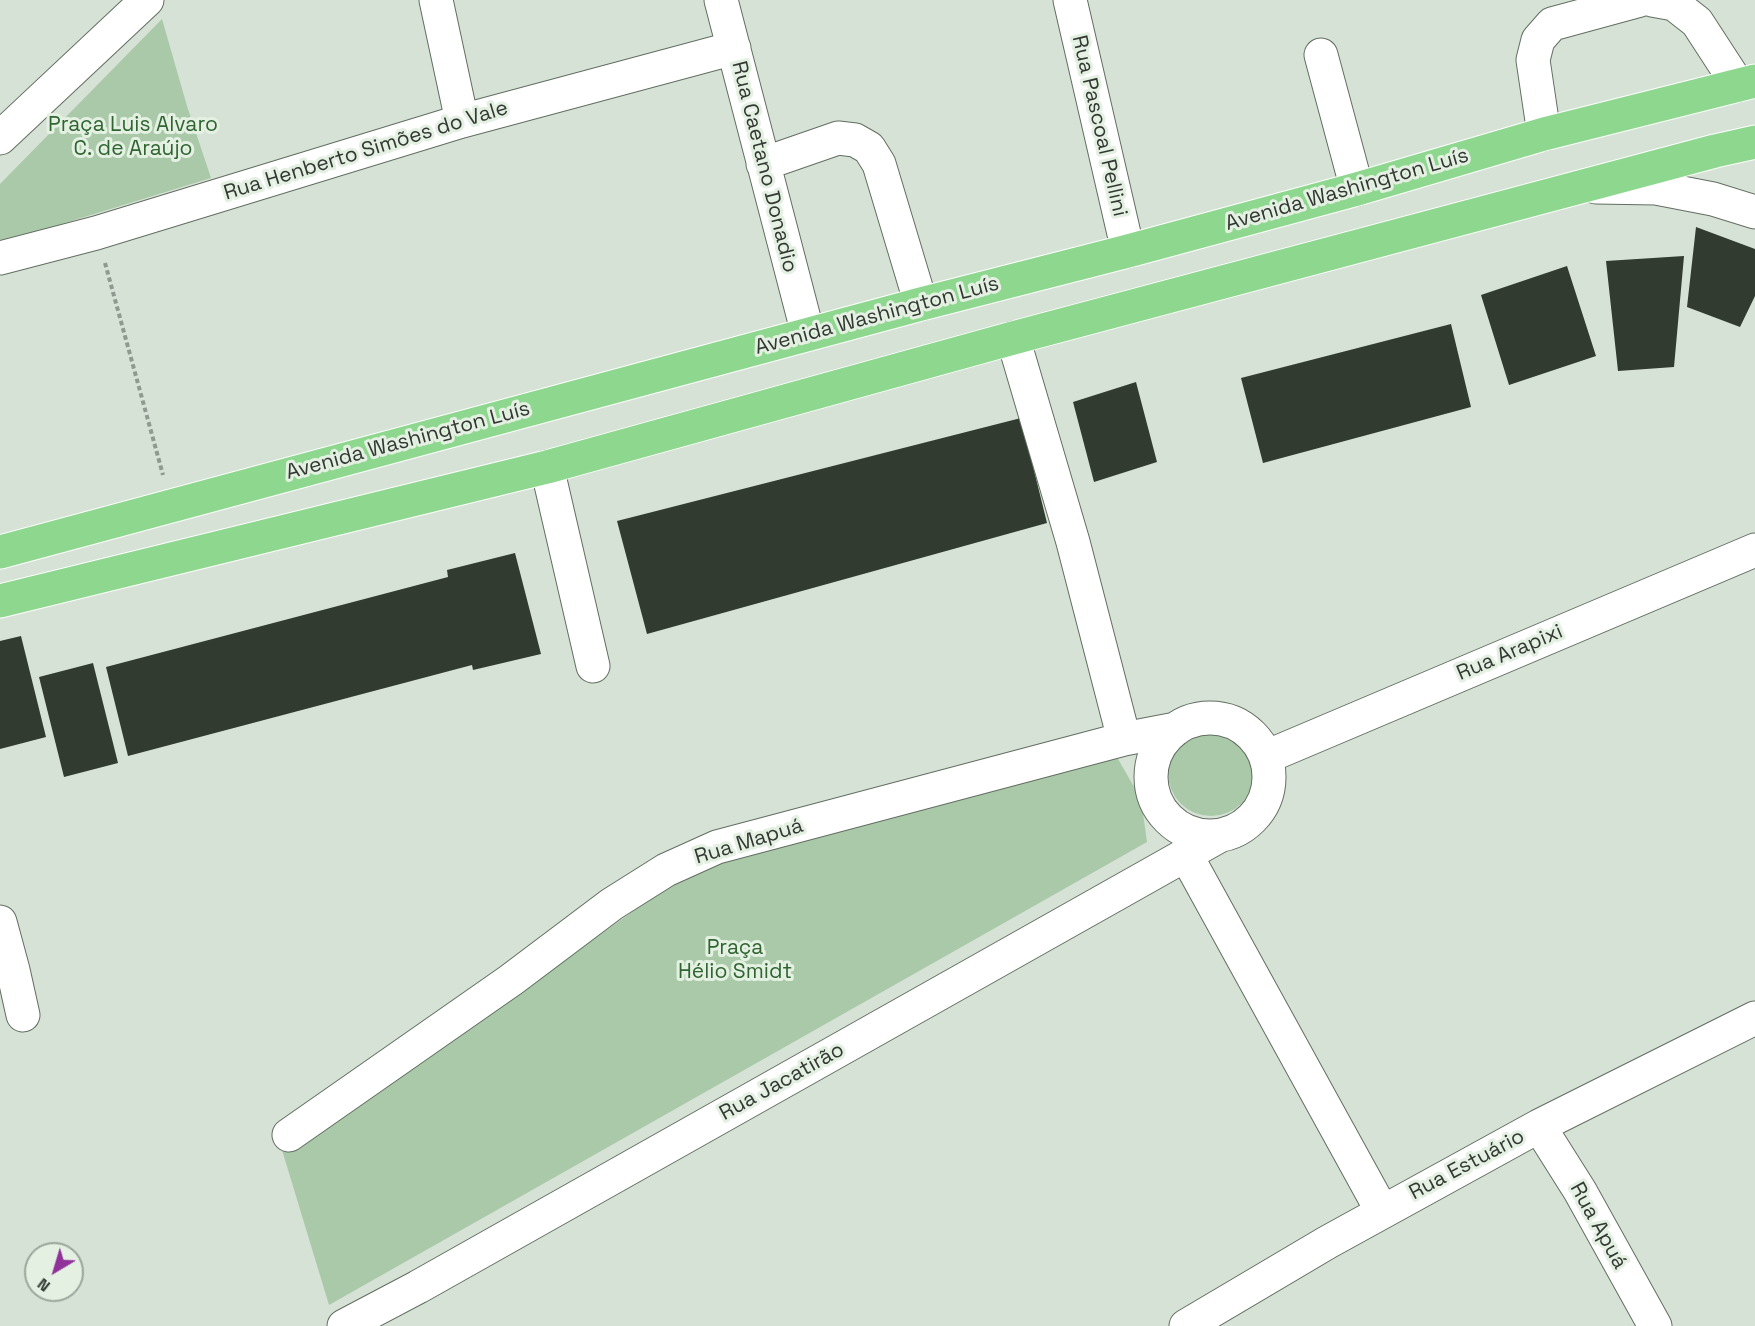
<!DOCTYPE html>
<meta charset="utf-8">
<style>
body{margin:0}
#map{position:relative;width:1755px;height:1326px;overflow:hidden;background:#d5e2d5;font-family:"Space Grotesk",sans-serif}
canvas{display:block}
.north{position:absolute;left:24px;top:1242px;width:60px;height:60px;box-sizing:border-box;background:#e3f0e2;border:2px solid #9da69c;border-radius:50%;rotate:218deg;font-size:16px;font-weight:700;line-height:24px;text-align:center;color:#333833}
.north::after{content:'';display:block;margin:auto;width:21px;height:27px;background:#91319a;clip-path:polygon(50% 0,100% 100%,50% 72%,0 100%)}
</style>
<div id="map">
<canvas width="1755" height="1326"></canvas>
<div class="north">N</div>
</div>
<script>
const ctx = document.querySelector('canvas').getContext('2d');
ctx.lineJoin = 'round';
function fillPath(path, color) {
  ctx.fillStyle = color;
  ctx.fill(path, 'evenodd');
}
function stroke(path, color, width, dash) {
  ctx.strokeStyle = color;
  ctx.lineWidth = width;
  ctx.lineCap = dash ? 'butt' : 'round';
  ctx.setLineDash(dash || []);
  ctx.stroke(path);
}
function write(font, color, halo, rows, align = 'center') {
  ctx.font = font + ' "Space Grotesk",sans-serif';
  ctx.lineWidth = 6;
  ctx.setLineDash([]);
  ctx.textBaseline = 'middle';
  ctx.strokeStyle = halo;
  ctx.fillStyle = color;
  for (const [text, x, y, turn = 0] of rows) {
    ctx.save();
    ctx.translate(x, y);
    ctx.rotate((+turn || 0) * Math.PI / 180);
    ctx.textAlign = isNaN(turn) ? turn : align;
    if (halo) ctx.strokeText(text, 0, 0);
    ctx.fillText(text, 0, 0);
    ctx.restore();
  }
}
const green = new Path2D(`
 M162 19 187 106 211 178 0 243V184Z
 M1168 773a43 43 0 1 1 86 0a43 43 0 1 1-86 0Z
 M1114 752 1141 799 1147 842 329 1305 282 1150 481 1020 692 869Z`);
const building = new Path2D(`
 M1696 227 1755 249V296L1740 327 1687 307Z
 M1684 256 1674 367 1618 371 1606 261Z
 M1567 266 1596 356 1509 385 1481 295Z
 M1451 324 1471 407 1263 463 1241 378Z
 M1136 382 1157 462 1094 482 1073 402Z
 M1021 418 1047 523 647 634 617 521Z
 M515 553 541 654 473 670 472 665 128 756 106 667 448 577 447 570Z
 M21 636 46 737 0 749V641Z
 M93 663 118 763 64 777 39 677Z`);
const path = new Path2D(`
 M105 263 163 475`);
const minor = new Path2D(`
 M436 0 462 121
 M721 0 808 334
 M1070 0 1128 251
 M1652 0 1674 4 1697 22 1738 85
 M1321 55 1357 189
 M1544 134 1533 60 1538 40 1552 24 1640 0
 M0 138 147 0
 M763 164 838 138 855 140 869 148 879 164 921 304
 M1596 187 1656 188 1713 199 1755 212
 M0 258 96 233 462 121 734 48
 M1013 338 1073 542 1124 739
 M547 467 593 666
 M1151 777a59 59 0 1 1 118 0a59 59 0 1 1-118 0Z
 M1266 757 1755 550
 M1186 855 1382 1211
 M0 922 13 970 23 1015
 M1539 1126 1580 1191 1655 1326
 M289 1135 511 980 612 904 666 870 717 847 1124 739 1176 729
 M344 1326 418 1287 1219 836
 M1186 1326 1328 1242 1539 1126 1755 1018`);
const highway = new Path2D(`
 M0 552 921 304 1128 251 1357 189 1544 134 1755 81
 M0 601 547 467 1013 338 1715 151 1755 142`);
const parkNames = [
 ["Praça Luis Alvaro",133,125],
 ["C. de Araújo",133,149],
 ["Praça",735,948],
 ["Hélio Smidt",735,972]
];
const streetNames = [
 ["Rua Pascoal Pellini",1099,126,77],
 ["Rua Henberto Simões do Vale",366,151,-17],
 ["Rua Caetano Donadio",764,167,76],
 ["Avenida Washington Luís",1347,190,-16],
 ["Avenida Washington Luís",877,316,-15],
 ["Avenida Washington Luís",408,441,-15],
 ["Rua Arapixi",1510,653,-23],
 ["Rua Mapuá",749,842,-17],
 ["Rua Jacatirão",782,1082,-29],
 ["Rua Estuário",1467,1165,-28],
 ["Rua Apuá",1598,1226,61]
];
fillPath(green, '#aac9a9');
fillPath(building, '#313b30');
stroke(minor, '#626e62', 35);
stroke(highway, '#fff', 35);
stroke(path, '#909990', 4, [4.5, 3]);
stroke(minor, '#fff', 33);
stroke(highway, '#8ed78e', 33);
write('21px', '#306532', '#e3f0e2', parkNames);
write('21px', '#333833', '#e3f0e2', streetNames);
</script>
